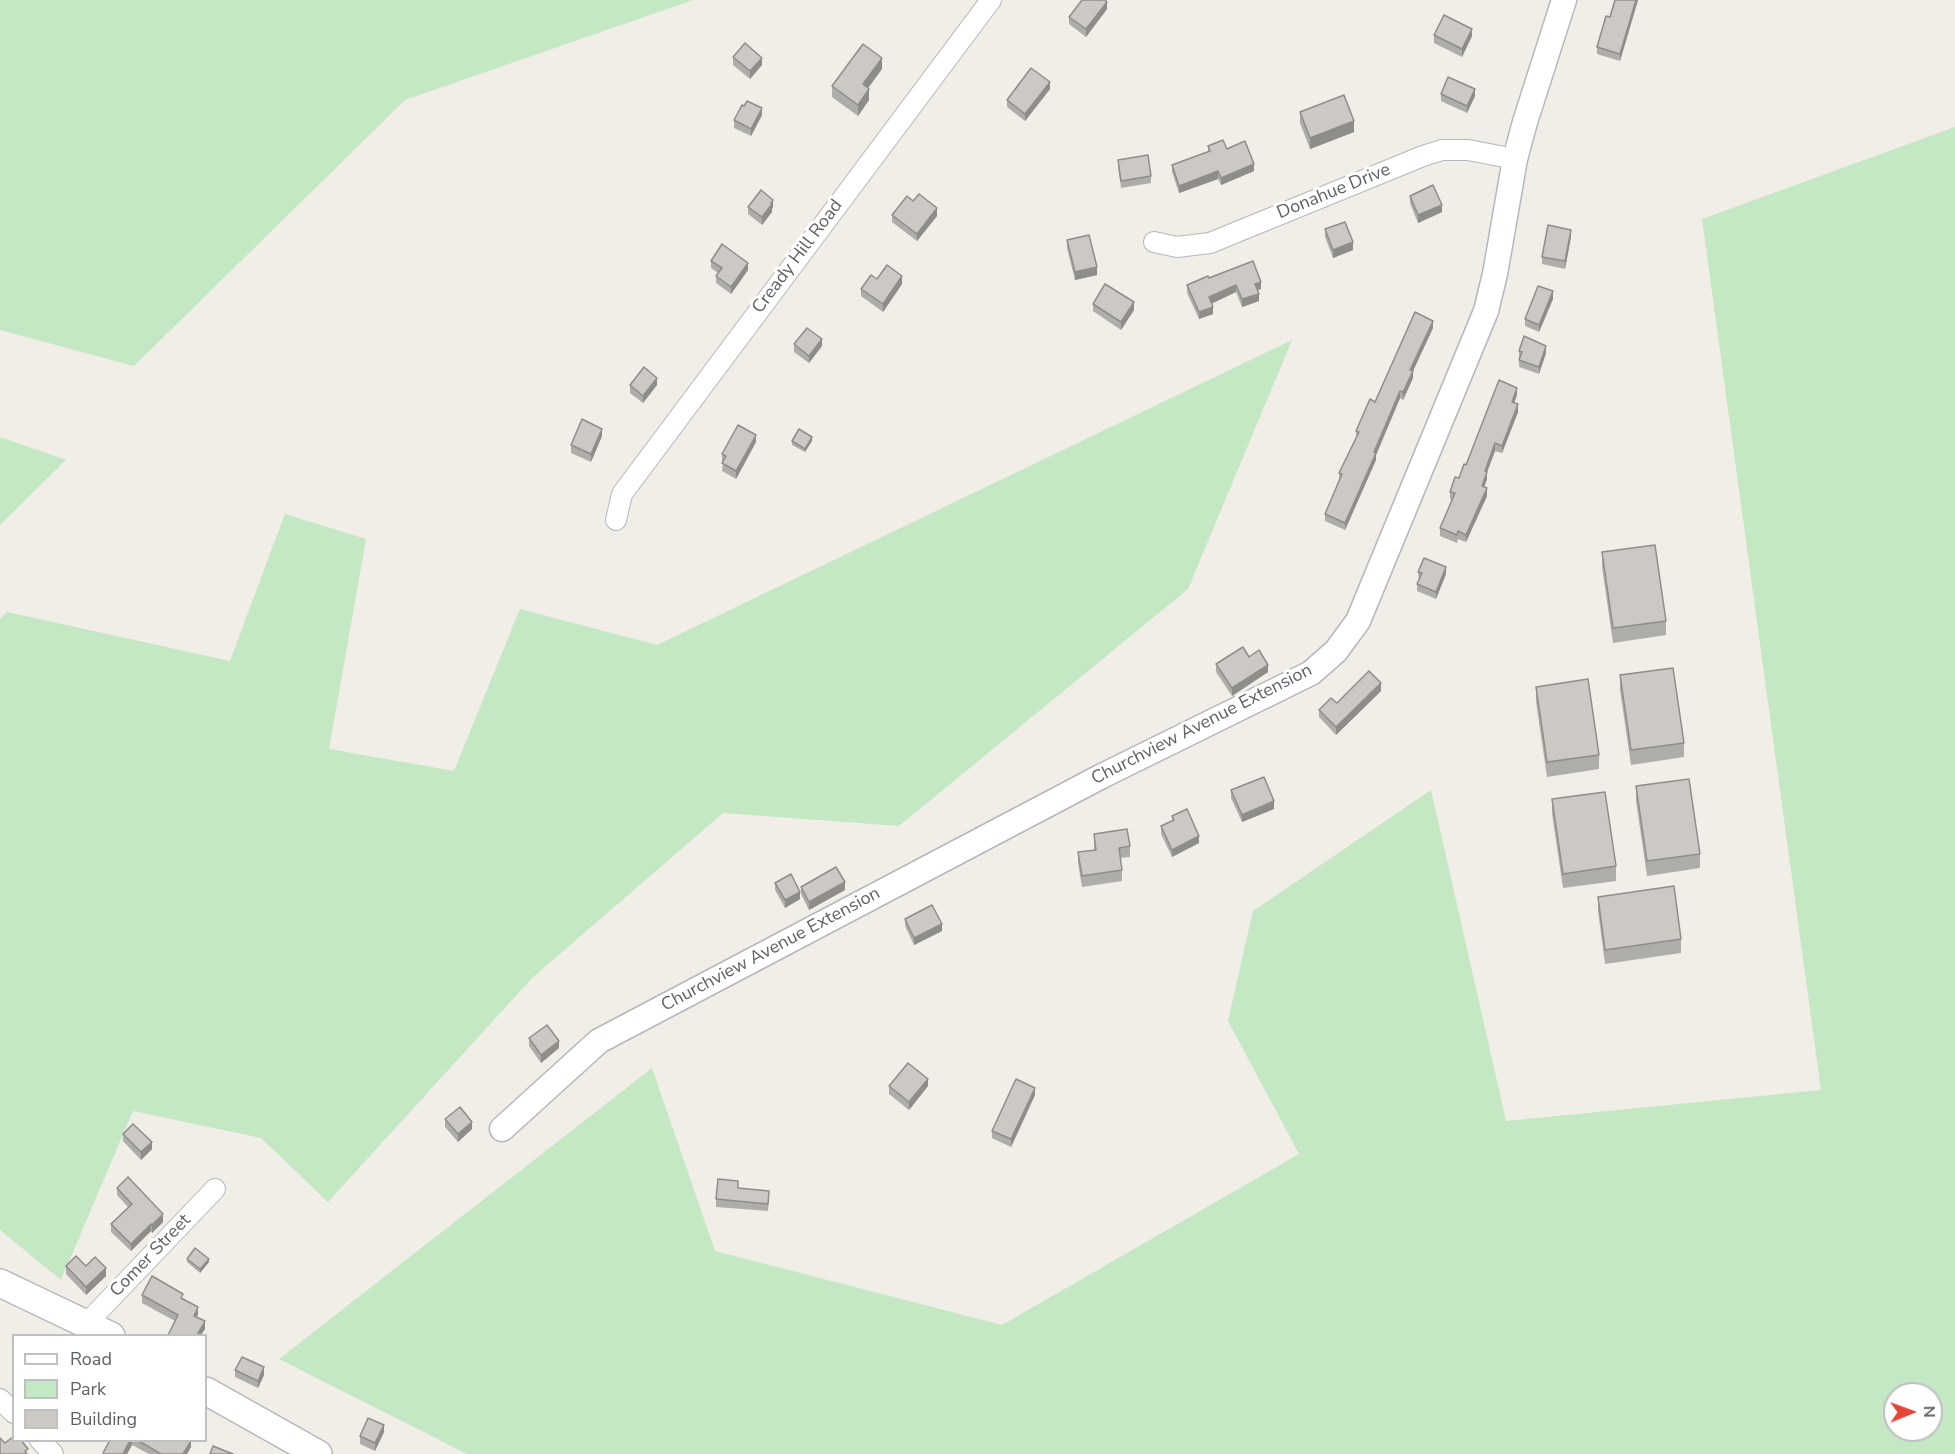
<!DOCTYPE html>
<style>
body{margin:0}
#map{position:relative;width:1955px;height:1454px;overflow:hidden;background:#f0eee7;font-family:"Nunito Sans",sans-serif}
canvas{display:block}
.legend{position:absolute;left:12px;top:1334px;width:195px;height:108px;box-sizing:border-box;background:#fff;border:2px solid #bfc0c2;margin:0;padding:8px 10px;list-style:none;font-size:18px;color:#5e6266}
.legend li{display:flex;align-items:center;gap:12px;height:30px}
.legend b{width:30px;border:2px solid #bfc0c2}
.north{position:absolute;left:1883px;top:1382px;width:60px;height:60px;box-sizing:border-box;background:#fff;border:2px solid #bfc0c2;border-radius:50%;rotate:89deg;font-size:16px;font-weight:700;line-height:24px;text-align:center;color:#5e6266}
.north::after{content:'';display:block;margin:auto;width:21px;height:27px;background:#e64536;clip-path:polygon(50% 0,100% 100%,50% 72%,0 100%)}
</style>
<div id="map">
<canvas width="1955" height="1454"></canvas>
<ul class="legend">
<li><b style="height:8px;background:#fff"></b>Road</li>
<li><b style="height:16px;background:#c4e7c4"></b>Park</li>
<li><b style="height:16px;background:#ccc9c4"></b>Building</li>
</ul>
<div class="north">N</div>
</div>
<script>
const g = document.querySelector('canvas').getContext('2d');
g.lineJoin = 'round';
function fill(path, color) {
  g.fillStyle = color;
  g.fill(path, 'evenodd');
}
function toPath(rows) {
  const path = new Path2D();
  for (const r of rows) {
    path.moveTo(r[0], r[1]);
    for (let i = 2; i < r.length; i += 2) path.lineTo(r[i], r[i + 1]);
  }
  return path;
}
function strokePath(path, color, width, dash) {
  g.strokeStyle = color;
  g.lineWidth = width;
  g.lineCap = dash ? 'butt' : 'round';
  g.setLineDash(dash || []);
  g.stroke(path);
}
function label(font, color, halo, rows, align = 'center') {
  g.font = font + ' "Nunito Sans",sans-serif';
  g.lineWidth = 6;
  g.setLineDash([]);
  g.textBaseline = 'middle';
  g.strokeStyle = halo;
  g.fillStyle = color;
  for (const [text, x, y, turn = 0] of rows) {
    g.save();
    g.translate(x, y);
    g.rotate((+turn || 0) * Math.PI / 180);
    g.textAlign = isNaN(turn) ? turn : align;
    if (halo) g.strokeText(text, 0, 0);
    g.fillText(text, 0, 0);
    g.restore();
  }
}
const green = toPath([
 [0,0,693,0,405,100,134,366,0,330],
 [1955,127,1955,1454,467,1454,279,1359,652,1068,715,1251,1002,1325,1299,1154,1228,1021,1253,911,1431,790,1506,1121,1821,1090,1702,219],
 [1895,1394,1931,1394,1931,1430,1895,1430],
 [1292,340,1188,589,899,826,723,813,532,978,328,1202,261,1138,133,1111,61,1280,0,1230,0,619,7,612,230,661,285,514,366,539,329,749,454,771,520,609,657,645],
 [0,437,66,460,0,525]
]);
const minor = toPath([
 [1154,242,1177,247,1210,243,1423,156,1442,150,1468,150,1515,159],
 [616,520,622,494,991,0],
 [87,1323,215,1189],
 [0,1399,14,1413],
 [40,1440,53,1454]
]);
const tertiary = toPath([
 [502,1129,599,1041,1102,776,1311,673,1336,651,1358,621,1486,311,1495,274,1515,159,1525,122,1564,0]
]);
const secondary = toPath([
 [0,1283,111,1336],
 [206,1391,318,1454]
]);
const wall = toPath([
 [1638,0,1620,61,1597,54,1597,47,1610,17],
 [1107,9,1086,37,1069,24,1069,17],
 [1434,35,1472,36,1462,57,1434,43],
 [733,57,762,65,750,79,733,65],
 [882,69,868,88,869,100,858,116,832,97,832,86],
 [1050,89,1025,121,1007,107,1007,100],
 [1441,94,1475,96,1467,113,1441,101],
 [1300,112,1354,132,1310,149,1300,123],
 [762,115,751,136,734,128,734,120],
 [1208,146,1227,149,1254,171,1221,185,1218,179,1179,193,1172,172,1172,165,1208,152],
 [1118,160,1151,176,1151,183,1121,188,1118,167],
 [1410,196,1442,212,1418,223,1410,203],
 [913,201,937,216,917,241,892,222,892,215],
 [748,207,773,207,772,209,772,212,762,225,748,214],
 [1325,229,1353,250,1333,258,1325,237],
 [1571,237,1565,269,1542,264,1542,257],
 [1067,240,1097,275,1075,280,1067,248],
 [711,261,748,270,731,294,716,283,716,276,718,273,711,268],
 [1209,278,1261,289,1257,290,1259,301,1242,307,1236,292,1212,303,1213,314,1199,319,1187,293,1187,285],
 [877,279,902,284,883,312,861,296,861,289],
 [1553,299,1539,332,1525,326,1525,319],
 [1093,304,1134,310,1121,330,1093,311],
 [1433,328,1413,371,1413,378,1403,400,1400,398,1376,455,1376,460,1345,530,1325,521,1325,514,1339,480,1339,473,1356,437,1356,431,1375,402],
 [794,344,822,346,809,363,794,352],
 [1519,351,1546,353,1539,374,1519,367],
 [630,385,657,385,643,403,630,393],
 [1517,395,1514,403,1518,412,1502,453,1495,451,1487,472,1487,479,1484,487,1487,496,1466,542,1458,539,1457,543,1440,536,1440,528,1452,500,1450,499,1450,492,1459,478,1466,465],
 [602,436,591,462,571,453,571,445],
 [792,441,812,441,805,452,792,445],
 [756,442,736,479,722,471,723,462,722,461,722,454],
 [1602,552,1666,621,1666,635,1613,643,1602,567],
 [1418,572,1446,574,1436,599,1417,591,1417,584,1419,580],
 [1249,657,1268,672,1232,696,1216,672,1216,664],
 [1620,675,1684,743,1684,757,1631,765,1620,690],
 [1536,687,1599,755,1599,769,1547,777,1536,702],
 [1381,691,1336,735,1319,717,1319,710,1337,703],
 [1636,786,1700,854,1700,868,1647,876,1636,801],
 [1231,790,1274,809,1242,822,1231,798],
 [1552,799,1616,866,1616,881,1563,888,1552,814],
 [1172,816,1199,843,1172,857,1161,834,1161,826,1172,821],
 [1094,834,1130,846,1130,857,1120,858,1122,870,1122,881,1082,887,1078,863,1078,852,1094,850],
 [775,883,800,899,785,908,775,890],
 [801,887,845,890,809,910,801,894],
 [1598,897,1681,939,1681,953,1605,964,1598,911],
 [905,919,942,931,914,945,905,926],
 [529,1038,559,1048,541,1063,529,1046],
 [889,1086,928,1086,909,1110,889,1094],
 [1035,1095,1011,1147,992,1138,992,1131],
 [445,1119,472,1129,458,1142,445,1127],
 [123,1134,152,1149,141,1160,123,1141],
 [117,1188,163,1222,152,1233,151,1231,131,1251,111,1232,111,1224,128,1207,117,1195],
 [769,1198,768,1211,716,1207,716,1199],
 [187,1259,209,1262,200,1273,187,1262],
 [66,1266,86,1266,106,1276,86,1295,66,1274],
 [142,1295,183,1299,198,1314,197,1317,205,1329,175,1321,142,1303],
 [235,1370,264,1375,258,1388,235,1377],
 [384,1432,375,1451,360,1444,360,1436],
 [110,1440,191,1441,191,1447,187,1454,149,1454,132,1445,127,1454,103,1454]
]);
const shadedWall = toPath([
 [1636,0,1638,0,1620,61,1620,54],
 [1107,2,1107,9,1086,37,1086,29],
 [1472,29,1472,36,1462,57,1462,49],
 [762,58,762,65,750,79,750,71],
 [882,58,882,69,863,95,863,84],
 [1050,82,1050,89,1025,121,1025,114],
 [869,89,869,100,858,116,858,105],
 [1475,89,1475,96,1467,113,1467,106],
 [762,108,762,115,751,136,751,129],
 [1354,121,1354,132,1310,149,1310,138],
 [1254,164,1254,171,1221,185,1221,178],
 [1218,171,1218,179,1179,193,1179,186],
 [773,200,773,207,772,209,772,212,762,225,762,217],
 [1442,205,1442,212,1418,223,1418,215],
 [937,208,937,216,917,241,917,234],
 [1571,230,1571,237,1565,269,1565,261],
 [1353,242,1353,250,1333,258,1333,250],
 [748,263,748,270,731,294,731,287],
 [1097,267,1097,275,1075,280,1075,272],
 [902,276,902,284,883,312,883,304],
 [1261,282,1261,289,1255,291,1255,284],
 [1236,285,1236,292,1209,305,1209,297],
 [1553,291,1553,299,1539,332,1539,325],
 [1259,294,1259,301,1242,307,1242,299],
 [1134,302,1134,310,1121,330,1121,322],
 [1213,307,1213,314,1199,319,1199,312],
 [1433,321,1433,328,1413,371,1413,378,1403,400,1403,392,1410,370],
 [822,339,822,346,809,363,809,356],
 [1546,346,1546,353,1539,374,1539,367],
 [657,378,657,385,643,403,643,396],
 [1517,388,1517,395,1512,409,1512,402],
 [1400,391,1400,398,1376,455,1376,460,1345,530,1345,523],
 [1518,404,1518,412,1502,453,1502,446],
 [602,429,602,436,591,462,591,454],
 [756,435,756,442,736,479,736,471],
 [812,437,812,441,805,452,805,449],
 [1495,443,1495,451,1487,472,1487,479,1482,494,1482,486,1485,471],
 [1487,488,1487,496,1466,542,1466,535],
 [1446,567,1446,574,1436,599,1436,592],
 [1268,665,1268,672,1232,696,1232,688],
 [1381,683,1381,691,1336,735,1336,727],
 [1274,801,1274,809,1242,822,1242,815],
 [1199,836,1199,843,1172,857,1172,850],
 [845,882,845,890,809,910,809,902],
 [800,892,800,899,785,908,785,900],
 [942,924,942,931,914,945,914,938],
 [559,1041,559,1048,541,1063,541,1055],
 [928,1079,928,1086,909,1110,909,1102],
 [1035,1088,1035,1095,1011,1147,1011,1139],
 [472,1122,472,1129,458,1142,458,1134],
 [152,1142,152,1149,141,1160,141,1152],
 [163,1214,163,1222,152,1233,152,1225],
 [151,1224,151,1231,131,1251,131,1244],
 [209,1259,209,1262,200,1273,200,1269],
 [106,1268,106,1276,86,1295,86,1287],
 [198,1307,198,1314,194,1323,194,1316],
 [205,1321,205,1329,201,1335,197,1335],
 [264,1367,264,1375,258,1388,258,1381],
 [384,1425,384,1432,375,1451,375,1443],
 [130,1440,132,1440,132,1445,127,1454,123,1454],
 [191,1441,191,1447,187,1454,183,1454]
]);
const building = toPath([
 [1082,0,1105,0,1107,2,1086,29,1069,17,1082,0],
 [1615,0,1636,0,1620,54,1597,47,1606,16,1610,17,1615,0],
 [1444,15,1472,29,1462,49,1434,35,1444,15],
 [745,43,762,58,750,71,733,57,745,43],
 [863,44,882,58,863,84,869,89,858,105,832,86,863,44],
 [1031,68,1050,82,1025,114,1007,100,1031,68],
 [1448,77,1475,89,1467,106,1441,94,1448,77],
 [1344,95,1354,121,1310,138,1300,112,1344,95],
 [747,101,762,108,751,129,734,120,742,105,744,106,747,101],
 [1223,140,1227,149,1245,141,1254,164,1221,178,1218,171,1179,186,1172,165,1210,151,1208,146,1223,140],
 [1148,155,1151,176,1121,181,1118,160,1148,155],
 [1433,185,1442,205,1418,215,1410,196,1433,185],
 [761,190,773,200,771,203,772,204,762,217,748,207,761,190],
 [919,194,937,208,917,234,892,215,907,196,913,201,919,194],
 [1345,222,1353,242,1333,250,1325,229,1345,222],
 [1548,225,1571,230,1565,261,1542,257,1548,225],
 [1089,235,1097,267,1075,272,1067,240,1089,235],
 [722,244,748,263,731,287,716,276,722,268,711,261,722,244],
 [1253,261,1261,282,1255,284,1259,294,1242,299,1236,285,1209,297,1213,307,1199,312,1187,285,1208,276,1209,278,1253,261],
 [887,265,902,276,883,304,861,289,871,275,877,279,887,265],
 [1105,284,1134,302,1121,322,1093,304,1105,284],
 [1538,286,1553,291,1539,325,1525,319,1538,286],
 [1415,312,1433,321,1410,370,1413,371,1403,392,1400,391,1374,452,1376,453,1345,523,1325,514,1342,474,1339,473,1359,432,1356,431,1370,399,1375,402,1415,312],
 [807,328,822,339,809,356,794,344,807,328],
 [1524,336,1546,346,1539,367,1519,360,1522,352,1519,351,1524,336],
 [644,367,657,378,643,396,630,385,644,367],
 [1499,380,1517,388,1512,402,1518,404,1502,446,1495,443,1485,471,1487,472,1482,486,1487,488,1466,535,1458,531,1457,535,1440,528,1455,493,1450,492,1455,477,1459,478,1464,464,1466,465,1499,380],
 [582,419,602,429,591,454,571,445,582,419],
 [738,425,756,435,736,471,722,463,726,456,722,454,738,425],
 [799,429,812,437,805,449,792,441,799,429],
 [1655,545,1666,621,1613,628,1602,552,1655,545],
 [1424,558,1446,567,1436,592,1417,584,1422,573,1418,572,1424,558],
 [1243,647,1249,657,1259,650,1268,665,1232,688,1216,664,1243,647],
 [1673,668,1684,743,1631,750,1620,675,1673,668],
 [1369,671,1381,683,1336,727,1319,710,1331,698,1337,703,1369,671],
 [1588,679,1599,755,1547,762,1536,687,1588,679],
 [1264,777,1274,801,1242,815,1231,790,1264,777],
 [1689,779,1700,854,1647,861,1636,786,1689,779],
 [1605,792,1616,866,1563,874,1552,799,1605,792],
 [1187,809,1199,836,1172,850,1161,826,1174,820,1172,816,1187,809],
 [1127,829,1130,846,1119,848,1122,870,1082,876,1078,852,1096,850,1094,834,1127,829],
 [836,867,845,882,809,902,801,887,836,867],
 [791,874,800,892,785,900,775,883,791,874],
 [1674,886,1681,939,1605,950,1598,897,1674,886],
 [932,905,942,924,914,938,905,919,932,905],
 [547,1025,559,1041,541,1055,529,1038,547,1025],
 [908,1063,928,1079,909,1102,889,1086,908,1063],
 [1016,1079,1035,1088,1011,1139,992,1131,1016,1079],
 [460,1107,472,1122,458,1134,445,1119,460,1107],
 [133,1124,152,1142,141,1152,123,1134,133,1124],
 [128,1177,163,1214,152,1225,151,1224,131,1244,111,1224,132,1204,117,1188,128,1177],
 [718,1179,738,1181,738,1188,769,1191,768,1204,716,1199,718,1179],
 [195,1248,209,1259,200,1269,187,1259,195,1248],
 [76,1256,86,1266,95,1257,106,1268,86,1287,66,1266,76,1256],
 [152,1276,183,1294,181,1298,198,1307,194,1316,205,1321,197,1335,168,1335,178,1315,142,1295,152,1276],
 [242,1357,264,1367,258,1381,235,1370,242,1357],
 [368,1418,384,1425,375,1443,360,1436,368,1418],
 [14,1436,14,1440,21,1440,28,1449,25,1451,27,1454,0,1454,0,1438,5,1443,14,1436],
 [110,1440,130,1440,123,1454,105,1454,103,1453,110,1440],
 [137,1440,191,1440,191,1441,183,1454,161,1454,137,1440],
 [213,1446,233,1454,210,1454,213,1446]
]);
const streetNames = [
 ["Donahue Drive",1334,192,-22],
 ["Cready Hill Road",798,257,-53],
 ["Churchview Avenue Extension",1202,725,-27],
 ["Churchview Avenue Extension",771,950,-28],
 ["Comer Street",151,1256,-46]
];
fill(green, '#c4e7c4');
strokePath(minor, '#b4b7bb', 22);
strokePath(tertiary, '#b4b7bb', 27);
strokePath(secondary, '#b5b9bd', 30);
strokePath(minor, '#fff', 20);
strokePath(tertiary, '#fff', 24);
strokePath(secondary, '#fff', 27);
fill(wall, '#afada9');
fill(shadedWall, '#8f8d89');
fill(building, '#ccc9c4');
strokePath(building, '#8f8d89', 1.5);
label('18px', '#5e6266', '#fff', streetNames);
</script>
